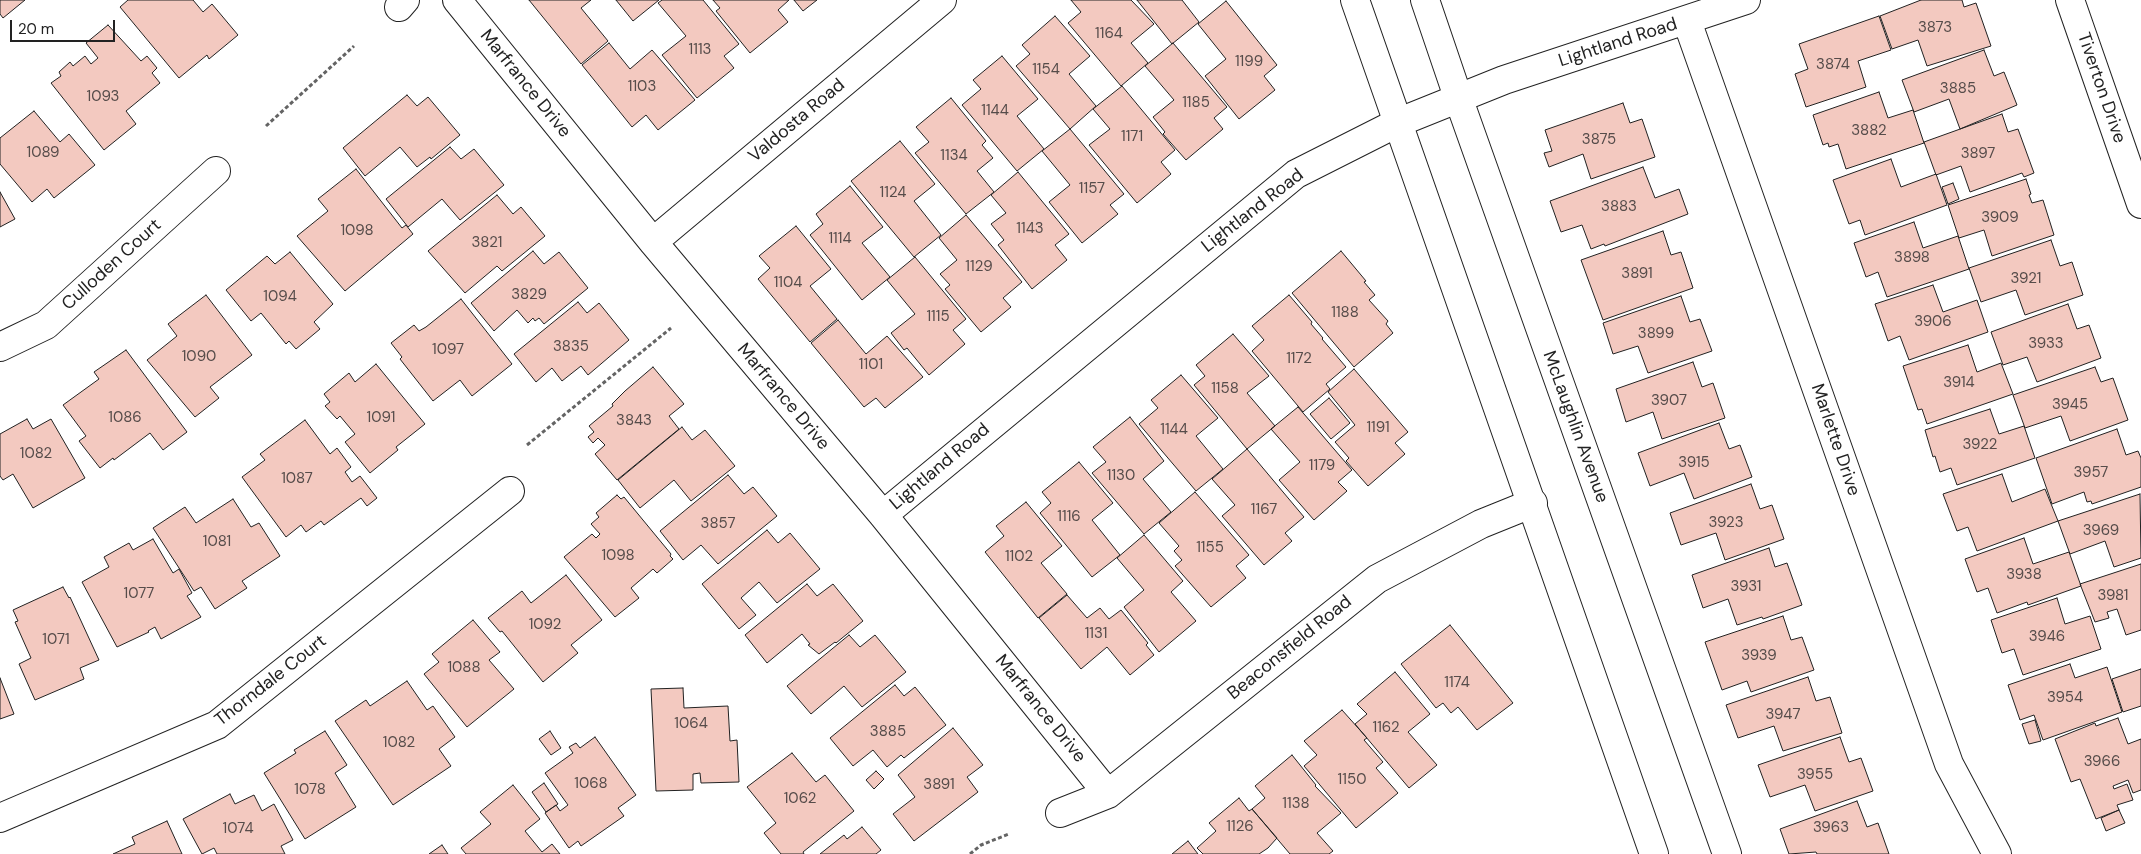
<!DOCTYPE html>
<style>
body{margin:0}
#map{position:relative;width:2141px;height:854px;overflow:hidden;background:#fff;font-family:"DM Sans",sans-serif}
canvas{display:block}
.scale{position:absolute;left:10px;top:20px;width:105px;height:22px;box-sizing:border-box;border:2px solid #222;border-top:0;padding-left:6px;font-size:15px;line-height:18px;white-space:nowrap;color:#222;-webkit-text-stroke:4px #fff;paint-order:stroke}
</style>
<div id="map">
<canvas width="2141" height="854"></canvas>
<div class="scale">20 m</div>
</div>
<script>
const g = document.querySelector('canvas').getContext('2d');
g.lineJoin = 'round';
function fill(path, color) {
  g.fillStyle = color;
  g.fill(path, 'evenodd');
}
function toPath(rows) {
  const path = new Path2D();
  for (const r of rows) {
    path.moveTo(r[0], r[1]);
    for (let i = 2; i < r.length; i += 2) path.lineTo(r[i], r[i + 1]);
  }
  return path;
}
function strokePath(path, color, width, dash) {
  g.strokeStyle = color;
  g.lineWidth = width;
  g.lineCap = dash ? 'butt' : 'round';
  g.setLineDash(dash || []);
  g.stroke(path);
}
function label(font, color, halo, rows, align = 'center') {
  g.font = font + ' "DM Sans",sans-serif';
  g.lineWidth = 4;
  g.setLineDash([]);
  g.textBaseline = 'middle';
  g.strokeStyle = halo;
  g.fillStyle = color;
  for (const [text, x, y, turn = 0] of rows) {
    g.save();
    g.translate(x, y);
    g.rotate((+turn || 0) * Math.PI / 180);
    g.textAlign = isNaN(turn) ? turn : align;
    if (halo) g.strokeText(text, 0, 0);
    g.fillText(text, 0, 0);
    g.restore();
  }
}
const building = toPath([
 [0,0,25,0,3,18,0,14,0,0],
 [128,0,193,0,203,12,212,4,238,35,209,59,207,55,179,78,120,7,128,0],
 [529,0,591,0,581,8,608,41,581,64,529,0],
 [616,0,659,0,633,21,616,0],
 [662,0,703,0,739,44,724,56,734,68,697,98,662,55,686,36,658,3,662,0],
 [713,0,789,0,778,10,788,22,750,53,716,11,720,8,713,0],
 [794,0,817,0,803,11,794,0],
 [1071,0,1131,0,1154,24,1131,43,1148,63,1121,86,1068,23,1081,12,1071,0],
 [1137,0,1182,0,1199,22,1172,44,1137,0],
 [1921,0,1962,0,1964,7,1976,3,1991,46,1927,66,1918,40,1892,49,1880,16,1921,0],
 [1226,1,1277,65,1264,76,1275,90,1239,119,1205,76,1226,59,1198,24,1226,1],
 [1055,16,1090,56,1069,74,1096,106,1070,129,1016,66,1030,54,1022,45,1055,16],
 [1879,16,1891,50,1858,61,1866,87,1806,107,1795,74,1808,69,1799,44,1879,16],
 [108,25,141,61,147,56,157,68,152,73,160,83,126,111,136,124,104,150,51,83,61,76,59,72,70,62,73,66,85,56,91,64,98,58,86,43,108,25],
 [609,43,630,69,652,50,695,100,658,130,646,115,632,127,582,65,609,43],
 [1173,43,1227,107,1214,118,1223,129,1186,160,1163,134,1165,132,1153,117,1174,100,1145,66,1173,43],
 [1984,50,1994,76,2004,72,2017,105,1960,129,1949,99,1914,112,1902,80,1984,50],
 [1002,56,1038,99,1017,116,1044,149,1017,171,962,105,981,89,973,80,1002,56],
 [1122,86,1175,150,1161,162,1171,174,1137,203,1089,145,1110,129,1093,109,1122,86],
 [1879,92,1888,118,1913,110,1924,143,1846,169,1838,144,1829,147,1828,143,1823,145,1813,115,1879,92],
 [407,95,417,106,428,97,460,135,431,159,430,157,417,167,400,147,365,176,343,148,407,95],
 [951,98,986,141,982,145,993,158,977,171,994,192,966,214,915,153,929,142,916,127,951,98],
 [1623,103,1630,123,1642,119,1655,157,1591,179,1583,154,1549,167,1544,153,1552,151,1545,130,1623,103],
 [34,111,60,142,69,134,95,165,54,198,47,189,32,202,0,164,0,138,34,111],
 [2002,114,2008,132,2018,129,2034,173,2024,177,2022,173,1970,192,1961,166,1936,175,1924,142,2002,114],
 [1070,129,1124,194,1110,205,1118,214,1082,243,1049,202,1070,185,1042,151,1070,129],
 [900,141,935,184,914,201,941,235,914,257,851,181,900,141],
 [450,147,461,159,474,149,504,185,460,220,442,199,408,227,386,199,450,147],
 [1891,159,1901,187,1936,174,1947,205,1865,235,1860,220,1849,224,1833,180,1891,159],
 [1643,167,1655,198,1679,189,1688,214,1605,246,1604,244,1591,249,1582,225,1561,232,1550,201,1643,167],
 [356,169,402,228,406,225,413,234,345,291,297,236,328,211,318,199,356,169],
 [1018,172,1069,234,1055,245,1067,260,1032,289,998,245,1004,240,991,224,1006,213,991,195,1018,172],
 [2026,179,2031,194,2029,195,2032,203,2043,200,2054,235,1992,256,1984,230,1959,238,1948,205,2026,179],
 [1953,183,1959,199,1948,204,1942,187,1953,183],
 [850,186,883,227,862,243,890,277,862,300,810,235,823,224,816,214,850,186],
 [0,192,15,219,0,227,0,192],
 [497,195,513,214,521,207,545,236,502,271,497,266,465,293,428,251,497,195],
 [966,215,1022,282,1003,298,1011,307,981,332,945,289,950,285,940,274,957,260,939,238,966,215],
 [1914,222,1923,248,1958,236,1969,269,1887,297,1878,272,1866,277,1854,243,1914,222],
 [796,226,831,269,810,286,837,319,810,342,758,279,770,268,759,256,796,226],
 [1663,231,1671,255,1681,252,1693,288,1603,320,1581,260,1663,231],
 [2051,240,2060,266,2072,262,2083,295,2025,315,2016,290,1981,302,1969,268,2051,240],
 [533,251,544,264,559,252,588,288,544,324,539,318,535,321,533,318,528,323,517,310,494,331,471,303,533,251],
 [1341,251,1366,281,1364,282,1375,295,1369,300,1388,321,1386,324,1393,333,1354,367,1292,293,1341,251],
 [290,252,333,304,314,322,320,329,296,349,289,341,286,344,261,313,251,321,226,290,267,256,275,264,290,252],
 [915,257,966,319,953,330,965,344,929,375,907,348,904,350,891,333,915,314,887,280,915,257],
 [1933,285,1943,312,1977,300,1988,332,1909,360,1900,336,1888,341,1875,304,1933,285],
 [206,295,252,355,210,387,219,398,195,417,147,360,177,336,168,324,206,295],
 [1289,295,1312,322,1311,324,1323,338,1322,339,1346,367,1326,384,1330,389,1303,412,1252,351,1264,340,1252,326,1289,295],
 [1681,296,1690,322,1700,319,1712,351,1648,373,1638,346,1613,354,1603,323,1681,296],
 [461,299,512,364,472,396,460,380,433,401,400,359,402,357,391,343,414,325,419,331,426,327,461,299],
 [578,302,587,313,599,303,629,340,588,375,581,366,562,381,552,368,536,382,514,354,578,302],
 [2068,304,2077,329,2089,325,2101,358,2037,382,2027,357,2003,365,1991,332,2068,304],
 [838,320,866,354,887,336,923,377,885,408,876,398,864,407,811,343,838,320],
 [1233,334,1269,376,1247,393,1275,426,1247,449,1194,385,1205,376,1196,365,1233,334],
 [1968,345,1977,372,2001,363,2013,394,1927,424,1922,409,1918,410,1903,366,1968,345],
 [126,350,187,432,163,450,150,433,114,460,113,458,100,468,79,441,86,436,63,405,99,379,94,372,126,350],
 [1693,362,1702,387,1713,383,1725,418,1662,439,1653,412,1626,422,1616,389,1693,362],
 [376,364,425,424,396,447,398,450,370,473,345,442,355,434,340,416,337,419,325,406,330,402,324,394,349,373,355,382,376,364],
 [653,367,684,404,669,416,679,429,617,480,595,454,605,445,598,438,593,443,588,437,594,432,589,426,613,406,612,404,625,391,653,367],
 [2095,367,2101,382,2113,378,2128,420,2070,441,2061,416,2025,428,2013,395,2095,367],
 [1354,369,1408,432,1395,443,1405,454,1368,486,1346,461,1349,458,1335,442,1355,425,1328,392,1354,369],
 [1181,375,1218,418,1196,436,1223,469,1196,491,1139,424,1158,408,1151,400,1181,375],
 [1329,398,1350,423,1331,439,1310,414,1329,398],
 [1298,407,1352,470,1338,482,1347,491,1314,520,1279,480,1300,462,1271,429,1298,407],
 [1990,409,1999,434,2024,426,2035,458,1957,485,1951,468,1940,472,1935,456,1933,457,1925,430,1990,409],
 [1130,417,1164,461,1143,479,1171,512,1144,534,1092,473,1106,462,1093,447,1130,417],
 [27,419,33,429,51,419,85,478,33,508,13,474,3,480,0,476,0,434,27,419],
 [305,420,330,454,337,448,351,467,345,472,352,482,360,476,377,498,367,506,361,498,324,525,321,521,306,532,301,525,286,537,242,477,265,460,260,454,305,420],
 [1719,423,1729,449,1740,445,1752,477,1694,499,1684,473,1650,486,1638,453,1719,423],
 [682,427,692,440,705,430,735,466,691,501,674,480,640,508,618,480,682,427],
 [2117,429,2126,455,2138,451,2141,458,2141,487,2092,504,2091,501,2087,502,2084,492,2052,504,2036,458,2117,429],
 [1247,449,1304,517,1285,533,1292,541,1264,565,1222,516,1235,505,1212,479,1247,449],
 [1079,462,1113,503,1092,520,1120,555,1092,577,1040,513,1051,503,1042,492,1079,462],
 [2002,474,2012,502,2045,489,2058,521,1977,551,1968,527,1957,531,1943,494,2002,474],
 [728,475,744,494,753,487,777,516,718,564,701,545,683,560,660,531,728,475],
 [1751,484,1760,509,1772,505,1784,539,1725,560,1716,533,1681,545,1670,513,1751,484],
 [1195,492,1249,555,1236,566,1246,578,1211,607,1175,566,1182,560,1174,551,1179,546,1159,523,1195,492],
 [2140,494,2141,558,2114,567,2105,541,2070,554,2058,521,2140,494],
 [617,495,621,499,624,497,671,554,670,556,673,559,657,573,653,569,631,588,639,598,615,617,564,557,592,534,596,538,600,534,591,524,599,517,596,513,617,495],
 [233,499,251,527,259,523,280,556,242,581,247,588,215,609,201,587,194,591,153,528,185,507,196,523,233,499],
 [1026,502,1062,546,1041,563,1067,594,1038,618,985,552,1004,536,996,526,1026,502],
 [767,530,778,543,790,533,820,569,777,603,759,582,741,598,756,615,739,629,702,584,767,530],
 [1144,535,1183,581,1171,592,1196,621,1159,652,1124,607,1144,590,1117,558,1144,535],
 [2024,538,2033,564,2069,552,2081,586,2028,605,2027,602,1997,613,1988,588,1977,592,1965,559,2024,538],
 [153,539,173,573,179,569,192,593,187,596,201,617,161,639,155,627,148,631,149,632,117,647,82,582,109,567,104,557,129,543,133,550,153,539],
 [1769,548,1775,567,1787,563,1802,605,1763,619,1762,617,1737,625,1728,599,1703,608,1692,575,1769,548],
 [2141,564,2141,630,2126,635,2117,609,2107,612,2109,618,2095,622,2080,584,2141,564],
 [566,575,602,620,571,645,578,653,543,682,502,631,500,632,488,618,522,591,531,603,566,575],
 [807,584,817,596,833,584,863,621,836,643,835,642,819,654,808,645,810,644,802,634,767,663,745,635,807,584],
 [63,587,69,598,70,597,99,660,80,668,84,679,35,700,19,664,31,658,15,622,18,621,13,610,63,587],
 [1067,595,1087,618,1100,608,1109,619,1121,610,1148,643,1146,645,1154,655,1130,675,1107,647,1081,669,1039,618,1067,595],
 [2057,598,2065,624,2090,616,2101,649,2023,675,2014,649,2002,653,1991,620,2057,598],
 [1783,616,1791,640,1802,637,1814,670,1751,692,1747,681,1722,690,1705,642,1783,616],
 [473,620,500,652,489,660,514,689,467,727,424,674,439,662,432,654,473,620],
 [1450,625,1513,703,1477,730,1458,707,1451,713,1443,703,1436,708,1401,664,1450,625],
 [849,635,860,647,875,635,906,672,862,707,844,686,811,714,787,686,849,635],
 [2070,664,2075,678,2107,667,2122,712,2043,740,2034,715,2020,720,2008,685,2070,664],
 [2141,669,2141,706,2123,712,2112,679,2141,669],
 [1395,672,1430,714,1408,732,1437,765,1409,788,1355,724,1367,714,1357,704,1395,672],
 [1808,677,1816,701,1830,697,1842,733,1783,751,1774,726,1738,738,1726,705,1808,677],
 [0,678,14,714,0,719,0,678],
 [407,681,427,710,433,706,455,737,439,749,451,766,393,805,335,721,366,700,370,706,407,681],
 [895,685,904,696,915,687,946,725,904,758,901,755,887,767,873,750,853,766,830,738,895,685],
 [683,688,684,708,728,706,730,741,737,740,739,782,701,783,700,773,693,774,693,790,656,791,651,689,683,688],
 [1342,710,1367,738,1364,740,1383,762,1376,768,1398,793,1356,828,1304,766,1317,755,1304,741,1342,710],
 [2118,718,2128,744,2141,739,2141,790,2133,793,2128,780,2113,786,2114,789,2127,784,2133,800,2117,805,2119,810,2096,819,2080,779,2071,782,2055,739,2095,723,2096,726,2118,718],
 [2035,720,2041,741,2029,744,2022,724,2035,720],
 [953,728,983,765,967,777,978,792,914,841,893,814,915,797,898,775,953,728],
 [325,731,347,765,335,773,356,807,305,839,264,773,296,753,294,750,325,731],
 [550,731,561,748,551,755,539,739,550,731],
 [595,737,636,795,618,808,624,816,581,846,578,841,569,848,545,813,556,805,560,811,568,805,545,773,573,753,569,747,576,743,580,748,595,737],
 [1840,737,1849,762,1861,758,1873,791,1815,811,1805,785,1770,797,1758,765,1840,737],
 [792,753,816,782,825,775,854,811,803,852,804,854,781,854,764,833,776,823,747,787,792,753],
 [1292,755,1316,785,1315,786,1341,813,1317,833,1333,851,1329,854,1290,854,1252,809,1265,798,1255,786,1292,755],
 [876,771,884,779,874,789,866,780,876,771],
 [544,783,558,804,546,812,532,792,544,783],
 [513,785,540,819,525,831,542,852,552,844,560,854,466,854,461,848,491,824,480,812,513,785],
 [230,794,235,804,254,795,262,811,274,804,293,840,281,846,285,854,217,854,214,848,202,854,183,819,230,794],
 [1239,798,1249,811,1252,809,1277,838,1268,848,1259,854,1203,854,1197,848,1216,831,1209,823,1239,798],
 [1857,801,1867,827,1878,823,1889,854,1817,854,1816,852,1789,854,1780,829,1857,801],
 [2119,810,2125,823,2106,831,2101,818,2119,810],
 [167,821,182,854,113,854,135,844,132,837,167,821],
 [862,827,881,850,876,854,820,854,844,835,847,839,862,827],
 [1188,841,1198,854,1172,854,1188,841],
 [442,845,448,854,429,854,442,845]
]);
const path = toPath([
 [266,126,354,46],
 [527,445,671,328],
 [970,854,981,845,1009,834]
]);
const minor = toPath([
 [457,0,653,242,883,515,1108,794],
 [2070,0,2141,204],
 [399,7,405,0],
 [1687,21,1949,764,1997,854],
 [653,242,942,0],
 [0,347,46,325,216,171],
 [883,515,1296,174,1397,123,1504,80,1746,0],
 [1060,813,1108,794,1377,579,1481,524,1533,503],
 [0,818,217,725,510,491]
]);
const major = toPath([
 [1355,0,1654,854],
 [1425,0,1459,100,1727,854]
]);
const numberNames = [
 ["3873",1935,28],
 ["1164",1109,34],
 ["1113",700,50],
 ["1199",1249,62],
 ["3874",1833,65],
 ["1154",1046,70],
 ["1103",642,87],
 ["3885",1958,89],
 ["1093",103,97],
 ["1185",1196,103],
 ["1144",995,111],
 ["3882",1869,131],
 ["1171",1132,137],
 ["3875",1599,140],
 ["1089",43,153],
 ["3897",1978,154],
 ["1134",954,156],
 ["1157",1092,189],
 ["1124",893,193],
 ["3883",1619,207],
 ["3909",2000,218],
 ["1143",1030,229],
 ["1098",357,231],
 ["1114",840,239],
 ["3821",487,243],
 ["3898",1912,258],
 ["1129",979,267],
 ["3891",1637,274],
 ["3921",2026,279],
 ["1104",788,283],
 ["3829",529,295],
 ["1094",280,297],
 ["1188",1345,313],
 ["1115",938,317],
 ["3906",1933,322],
 ["3899",1656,334],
 ["3933",2046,344],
 ["3835",571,347],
 ["1097",448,350],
 ["1090",199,357],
 ["1172",1299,359],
 ["1101",871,365],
 ["3914",1959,383],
 ["1158",1225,389],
 ["3907",1669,401],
 ["3945",2070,405],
 ["1086",125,418],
 ["1091",381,418],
 ["3843",634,421],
 ["1191",1378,428],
 ["1144",1174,430],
 ["3922",1980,445],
 ["1082",36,454],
 ["3915",1694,463],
 ["1179",1322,466],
 ["3957",2091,473],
 ["1130",1121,476],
 ["1087",297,479],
 ["1167",1264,510],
 ["1116",1069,517],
 ["3923",1726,523],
 ["3857",718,524],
 ["3969",2101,531],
 ["1081",217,542],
 ["1155",1210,548],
 ["1098",618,556],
 ["1102",1019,557],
 ["3938",2024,575],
 ["3931",1746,587],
 ["1077",139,594],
 ["3981",2113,596],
 ["1092",545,625],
 ["1131",1096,634],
 ["3946",2047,637],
 ["1071",56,640],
 ["3939",1759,656],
 ["1088",464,668],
 ["1174",1457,683],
 ["3954",2065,698],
 ["3947",1783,715],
 ["1064",691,724],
 ["1162",1386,728],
 ["3885",888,732],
 ["1082",399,743],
 ["3966",2102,762],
 ["3955",1815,775],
 ["1150",1352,780],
 ["1068",591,784],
 ["3891",939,785],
 ["1078",310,790],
 ["1062",800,799],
 ["1138",1296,804],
 ["1126",1240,827],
 ["3963",1831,828],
 ["1074",238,829]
];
const streetNames = [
 ["Lightland Road",1618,43,-18],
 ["Marfrance Drive",525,84,51],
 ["Tiverton Drive",2101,88,71],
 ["Valdosta Road",797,121,-40],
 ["Lightland Road",1253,211,-38],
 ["Culloden Court",112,265,-42],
 ["Marfrance Drive",783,397,50],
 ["McLaughlin Avenue",1575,427,70],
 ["Marlette Drive",1835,440,71],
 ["Lightland Road",940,467,-40],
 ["Beaconsfield Road",1290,648,-39],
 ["Thorndale Court",271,681,-38],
 ["Marfrance Drive",1040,709,51]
];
fill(building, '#f3c9c0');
strokePath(building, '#222', 1);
strokePath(minor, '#222', 30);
strokePath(major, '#222', 30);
strokePath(path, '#646464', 3, [4, 2.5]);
strokePath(minor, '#fff', 28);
strokePath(major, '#fff', 28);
label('15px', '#564c4a', null, numberNames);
label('18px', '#222', '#fff', streetNames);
</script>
